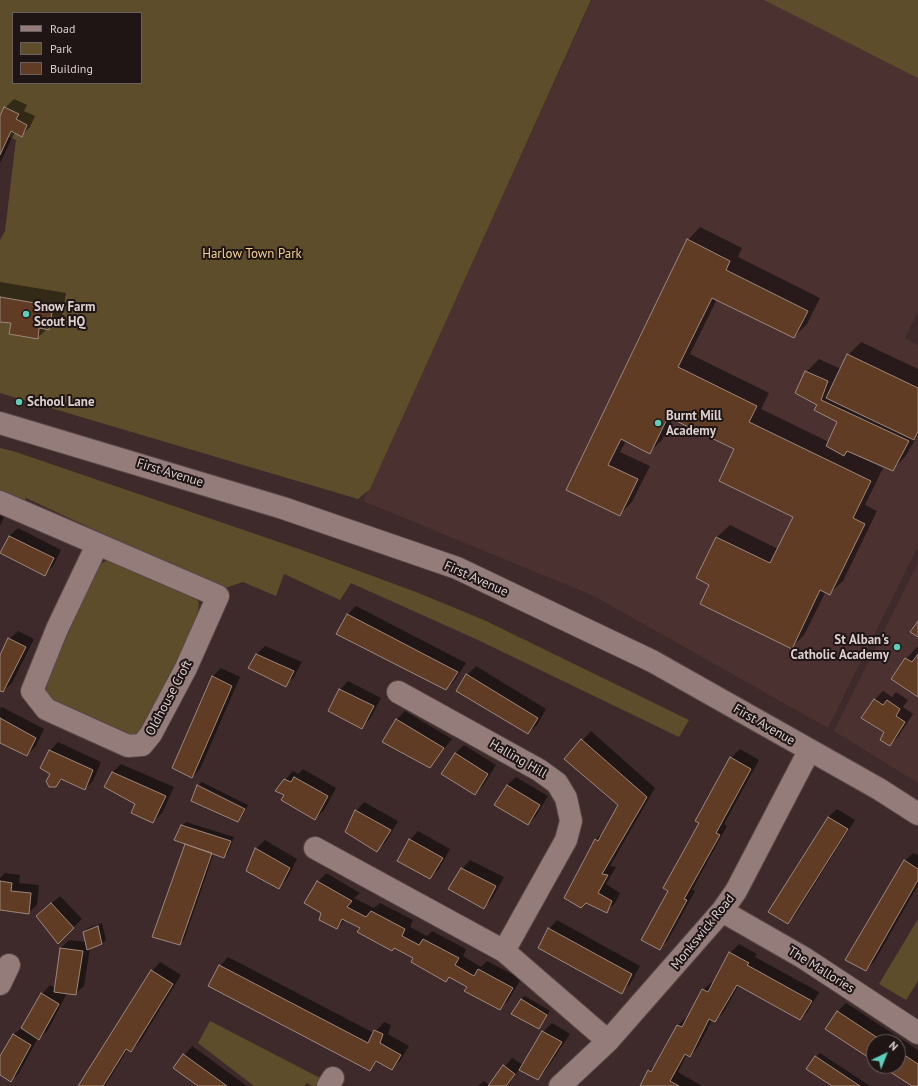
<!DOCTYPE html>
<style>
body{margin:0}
#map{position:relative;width:918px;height:1086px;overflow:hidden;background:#3e2a2a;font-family:"PT Sans",sans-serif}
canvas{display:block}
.legend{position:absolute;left:12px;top:12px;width:130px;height:72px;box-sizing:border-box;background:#1f1515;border:1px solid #6b5f5f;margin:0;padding:5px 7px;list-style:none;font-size:12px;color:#dccfce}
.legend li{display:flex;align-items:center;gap:8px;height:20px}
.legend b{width:20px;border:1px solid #6b5f5f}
.north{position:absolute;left:866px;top:1034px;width:40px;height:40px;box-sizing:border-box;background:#1f1515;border:1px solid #6b5f5f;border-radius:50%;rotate:43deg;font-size:11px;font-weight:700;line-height:16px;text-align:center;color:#dccfce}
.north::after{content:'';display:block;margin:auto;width:14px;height:18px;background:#5dceb9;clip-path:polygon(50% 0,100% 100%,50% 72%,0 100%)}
</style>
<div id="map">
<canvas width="918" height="1086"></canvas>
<ul class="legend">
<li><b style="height:5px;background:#947c7b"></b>Road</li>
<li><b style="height:11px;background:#5e4d2a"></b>Park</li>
<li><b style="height:11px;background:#603c25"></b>Building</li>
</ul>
<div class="north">N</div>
</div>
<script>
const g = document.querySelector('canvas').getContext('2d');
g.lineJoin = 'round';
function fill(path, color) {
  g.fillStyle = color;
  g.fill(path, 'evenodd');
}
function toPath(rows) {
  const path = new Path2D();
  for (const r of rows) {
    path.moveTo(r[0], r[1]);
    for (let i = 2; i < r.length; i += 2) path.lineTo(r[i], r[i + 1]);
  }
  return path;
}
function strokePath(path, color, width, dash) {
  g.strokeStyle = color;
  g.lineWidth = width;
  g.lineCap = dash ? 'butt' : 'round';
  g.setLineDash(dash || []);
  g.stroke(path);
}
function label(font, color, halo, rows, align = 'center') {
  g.font = font + ' "PT Sans",sans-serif';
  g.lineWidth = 4;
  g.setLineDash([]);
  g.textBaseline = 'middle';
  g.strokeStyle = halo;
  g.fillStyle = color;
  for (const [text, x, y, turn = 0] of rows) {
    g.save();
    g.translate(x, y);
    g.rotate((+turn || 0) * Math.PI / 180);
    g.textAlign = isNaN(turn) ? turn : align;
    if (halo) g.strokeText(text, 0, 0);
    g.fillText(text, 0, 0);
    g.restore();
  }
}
const built = toPath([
 [592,0,918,0,918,311,905,338,918,345,918,546,828,728,594,596,363,501],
 [918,563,918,783,834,731]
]);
const green = toPath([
 [0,0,591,0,370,489,358,499,0,393,0,240,5,231,16,140,0,133],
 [13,13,141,13,141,83,13,83],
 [764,0,918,0,918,78],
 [0,448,13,451,302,550,416,592,484,620,689,720,679,737,478,640,351,583,340,600,284,574,276,596,243,582,222,589,26,498,21,504,0,495],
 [116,555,188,588,199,603,197,619,151,721,137,736,121,739,46,697,44,679,97,566],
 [918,919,918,981,906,1000,879,984],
 [210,1021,326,1081,324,1086,312,1086,307,1083,304,1086,254,1086,198,1043]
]);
const shadow = toPath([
 [14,99,27,105,24,111,35,116,30,127,22,135,15,132,0,163,0,118,5,108],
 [700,227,742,248,738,257,820,298,807,324,794,337,717,299,690,354,769,393,761,409,829,442,838,422,818,404,806,372,819,359,841,369,848,355,861,342,918,369,918,435,905,457,892,470,859,455,858,456,883,468,865,505,877,511,843,581,830,593,826,591,804,635,791,648,711,584,697,578,717,537,730,525,778,549,794,517,735,449,673,418,662,440,650,452,626,441,620,452,650,466,632,502,619,515,567,489,688,240],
 [0,282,66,293,62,316,37,338,12,323,0,321],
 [0,515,4,517,0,526],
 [18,528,61,550,53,566,45,574,9,536],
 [356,606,466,663,454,681,446,689,347,615],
 [18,631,34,639,12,683,3,691,0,689,0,657,9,639],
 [265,646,302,662,294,677,286,685,256,655],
 [918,646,918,696,906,659],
 [476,666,546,709,537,725,528,733,467,675],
 [221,668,240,677,200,769,192,777,212,677],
 [348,681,381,698,370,719,362,727,340,690],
 [883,691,892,697,896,692,908,700,903,707,913,714,898,737,890,745,874,700],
 [2,707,44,729,36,746,27,755,0,741,0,709],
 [405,711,452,739,430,766,396,720],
 [591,731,655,788,610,866,616,867,606,884,620,893,615,903,607,911,587,901,595,840,604,831,620,805,566,759],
 [58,742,101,762,93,781,85,789,63,779,56,786,50,751],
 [464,745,496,765,483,786,475,794,443,774,456,753],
 [740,749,759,760,724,824,727,826,692,890,695,891,668,940,659,949,700,822,731,758],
 [121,764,174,787,162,813,153,822,113,772],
 [303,769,336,788,324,810,315,819,285,794,285,780,293,771,298,774],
 [516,777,548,796,536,816,528,824,495,804,507,785],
 [202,782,248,805,242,817,238,821,198,786],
 [364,802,398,821,386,842,377,850,356,811],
 [837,809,855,820,796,914,788,923,769,911,828,817],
 [186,822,234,837,228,853,224,857,214,853,184,940,180,944,153,936,187,843,182,826],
 [418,831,450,849,439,869,430,878,410,840],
 [265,840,297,859,287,879,278,888,256,849],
 [913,853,918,855,918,885,874,962,866,970,905,861],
 [470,860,504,877,492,899,484,907,462,869],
 [5,873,20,875,19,883,39,885,37,905,28,913,0,909,0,878],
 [326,873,360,893,354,898,374,908,380,903,413,920,410,927,427,936,432,931,466,949,463,956,481,967,487,961,521,979,508,1001,499,1009,468,986,450,976,446,981,414,958,345,920,337,928,323,913,318,882],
 [60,896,82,919,58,942,46,908],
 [557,920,640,966,630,984,622,992,549,929],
 [102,923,106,940,102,944,90,948,84,986,75,994,61,992,66,995,48,1030,39,1039,38,1038,19,1073,11,1081,0,1074,0,1058,14,1034,23,1027,42,994,50,985,55,988,61,948,69,940,86,942,84,932,88,928],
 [739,944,757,954,755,957,819,992,808,1011,800,1019,739,985,723,1013,714,1021,712,1020,698,1047,690,1056,687,1054,678,1072,702,1086,641,1086,649,1071,657,1063,678,1025,687,1017,688,1018,703,990,712,982,714,983,730,953],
 [228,957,374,1033,384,1022,391,1025,388,1034,409,1046,400,1061,391,1069,378,1061,370,1069,220,966],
 [160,962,181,975,140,1042,131,1051,128,1049,105,1086,79,1086,152,971],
 [525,996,550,1011,538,1028,521,999],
 [846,1003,918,1050,918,1086,913,1086,883,1066,898,1066,898,1042,874,1042,874,1060,826,1029,838,1011],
 [552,1023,570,1034,546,1070,538,1079,519,1069,507,1086,478,1086,484,1081,489,1085,512,1058,523,1065,543,1032],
 [192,1046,247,1086,200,1086,174,1068],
 [820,1053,870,1086,834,1086,816,1057]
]);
const building = toPath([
 [4,107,19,114,16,119,27,125,22,137,11,131,0,155,0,116,4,107],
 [687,239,730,261,726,270,808,311,794,338,712,298,678,367,757,406,749,422,871,481,853,518,865,524,830,595,820,590,792,649,700,604,709,585,696,578,716,537,770,563,793,517,719,481,734,449,668,417,650,454,621,439,608,465,638,479,620,516,566,490,687,239],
 [0,297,53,306,49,330,39,328,38,339,9,334,11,323,0,322,0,297],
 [847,354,918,388,918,431,914,440,826,398,847,354],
 [805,371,828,381,821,400,909,441,893,471,847,451,844,456,826,446,837,422,814,410,817,405,795,393,805,371],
 [9,536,54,558,45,576,0,553,9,536],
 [347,614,458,672,446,690,336,634,347,614],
 [918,621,918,637,910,632,918,621],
 [8,638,26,647,3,692,0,691,0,655,8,638],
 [256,654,294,671,286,687,248,668,256,654],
 [918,654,918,697,891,679,905,658,912,662,918,654],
 [466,674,538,718,528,734,456,691,466,674],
 [212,676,232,686,192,778,172,768,212,676],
 [339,689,374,706,362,729,328,711,339,689],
 [874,699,883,705,887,700,900,709,896,716,905,722,890,746,880,740,884,732,861,718,874,699],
 [0,718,36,738,27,756,0,743,0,718],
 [396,719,444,748,430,768,382,742,396,719],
 [581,739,647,797,602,874,608,875,598,893,612,901,607,913,586,903,581,908,564,898,595,839,598,841,618,805,564,759,581,739],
 [49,750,93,770,85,790,61,779,56,787,49,787,46,781,50,774,40,768,49,750],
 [455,753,488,774,475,795,441,774,455,753],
 [730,757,751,769,716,833,720,835,684,899,687,900,660,950,641,940,668,891,663,888,699,823,695,821,730,757],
 [112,772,166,796,153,823,131,813,135,804,104,787,112,772],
 [294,777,328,796,315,820,281,800,284,795,275,791,284,779,291,782,294,777],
 [197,785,245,809,238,822,191,801,197,785],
 [507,785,540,805,528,825,494,805,507,785],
 [355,810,391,830,377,852,345,832,355,810],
 [828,817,848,829,788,924,768,912,828,817],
 [181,825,231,841,224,858,174,840,181,825],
 [409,839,443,858,430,879,397,861,409,839],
 [185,844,212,853,180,945,152,937,185,844],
 [255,848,290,868,279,889,246,871,255,848],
 [904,860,918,869,918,880,866,971,845,960,904,860],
 [461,868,496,886,484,909,448,889,461,868],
 [0,881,12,883,11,891,31,893,29,914,0,910,0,881],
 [317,881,352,901,347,907,366,917,371,911,405,929,402,936,419,945,423,939,459,958,455,965,474,976,478,969,513,988,500,1010,464,991,467,987,449,977,446,982,411,962,413,958,394,948,392,951,357,932,360,928,342,919,337,929,319,920,321,913,304,903,317,881],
 [51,903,74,928,58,944,36,916,51,903],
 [98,926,102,944,87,950,83,932,98,926],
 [548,928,632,974,622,994,538,948,548,928],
 [60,948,83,951,76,995,54,992,60,948],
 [729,952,749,963,747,965,812,1001,800,1020,737,985,715,1022,709,1019,690,1057,685,1054,670,1081,679,1086,640,1086,648,1070,651,1072,677,1025,682,1027,702,989,708,992,729,952],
 [219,965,368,1043,374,1030,383,1034,380,1043,401,1055,392,1070,376,1061,370,1071,208,986,219,965],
 [151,970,173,984,131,1052,126,1049,103,1086,78,1086,151,970],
 [41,993,59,1004,39,1040,21,1028,41,993],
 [521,999,547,1015,539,1029,511,1014,521,999],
 [837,1011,884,1042,874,1042,874,1061,825,1029,837,1011],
 [542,1031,562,1042,538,1080,519,1070,542,1031],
 [13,1034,31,1045,11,1082,0,1075,0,1056,13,1034],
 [898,1051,918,1064,918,1086,912,1086,881,1066,898,1066,898,1051],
 [183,1054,227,1086,198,1086,173,1068,183,1054],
 [815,1056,860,1086,832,1086,806,1069,815,1056],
 [503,1065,515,1074,506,1086,488,1086,503,1065]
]);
const minor = toPath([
 [0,423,283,508,457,568,652,661,879,789,918,814],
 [0,502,218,596,186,668,151,734,142,745,128,746,46,709,32,691,57,629,97,545],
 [398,692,539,770,557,783,566,798,571,821,566,840,504,951],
 [315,848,504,951,608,1041],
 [722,911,804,958,918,1033],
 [0,984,9,965],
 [328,1086,333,1078],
 [560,1086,608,1041,722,911,736,891,809,751]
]);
const markers = [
 [26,314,4,"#5dceb9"],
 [19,402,4,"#5dceb9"],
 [658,423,4,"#5dceb9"],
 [897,647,4,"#5dceb9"]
];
const parkNames = [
 ["Harlow Town Park",252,254]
];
const poiNames = [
 ["Snow Farm",34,307],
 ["Scout HQ",34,322],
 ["School Lane",27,402],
 ["Burnt Mill",666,416],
 ["Academy",666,431],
 ["St Alban's",889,640,"right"],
 ["Catholic Academy",889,655,"right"]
];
const streetNames = [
 ["First Avenue",170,473,17],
 ["First Avenue",476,579,24],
 ["Oldhouse Croft",169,698,-62],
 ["First Avenue",764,725,30],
 ["Halling Hill",518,759,30],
 ["Monkswick Road",703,932,-51],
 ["The Mallories",821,970,32]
];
fill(built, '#4c3131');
fill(green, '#5e4d2a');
fill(shadow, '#0007');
fill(building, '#603c25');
strokePath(building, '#9c887c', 1);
strokePath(minor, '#584747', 24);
strokePath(minor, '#947c7b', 22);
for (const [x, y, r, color] of markers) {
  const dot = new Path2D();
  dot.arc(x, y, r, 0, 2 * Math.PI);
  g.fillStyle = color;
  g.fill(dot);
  strokePath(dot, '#1f1515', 1.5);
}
label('13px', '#f3d18f', '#1f1515', parkNames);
label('bold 13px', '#dccfce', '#1f1515', poiNames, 'left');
label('13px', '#dccfce', '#1f1515', streetNames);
</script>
